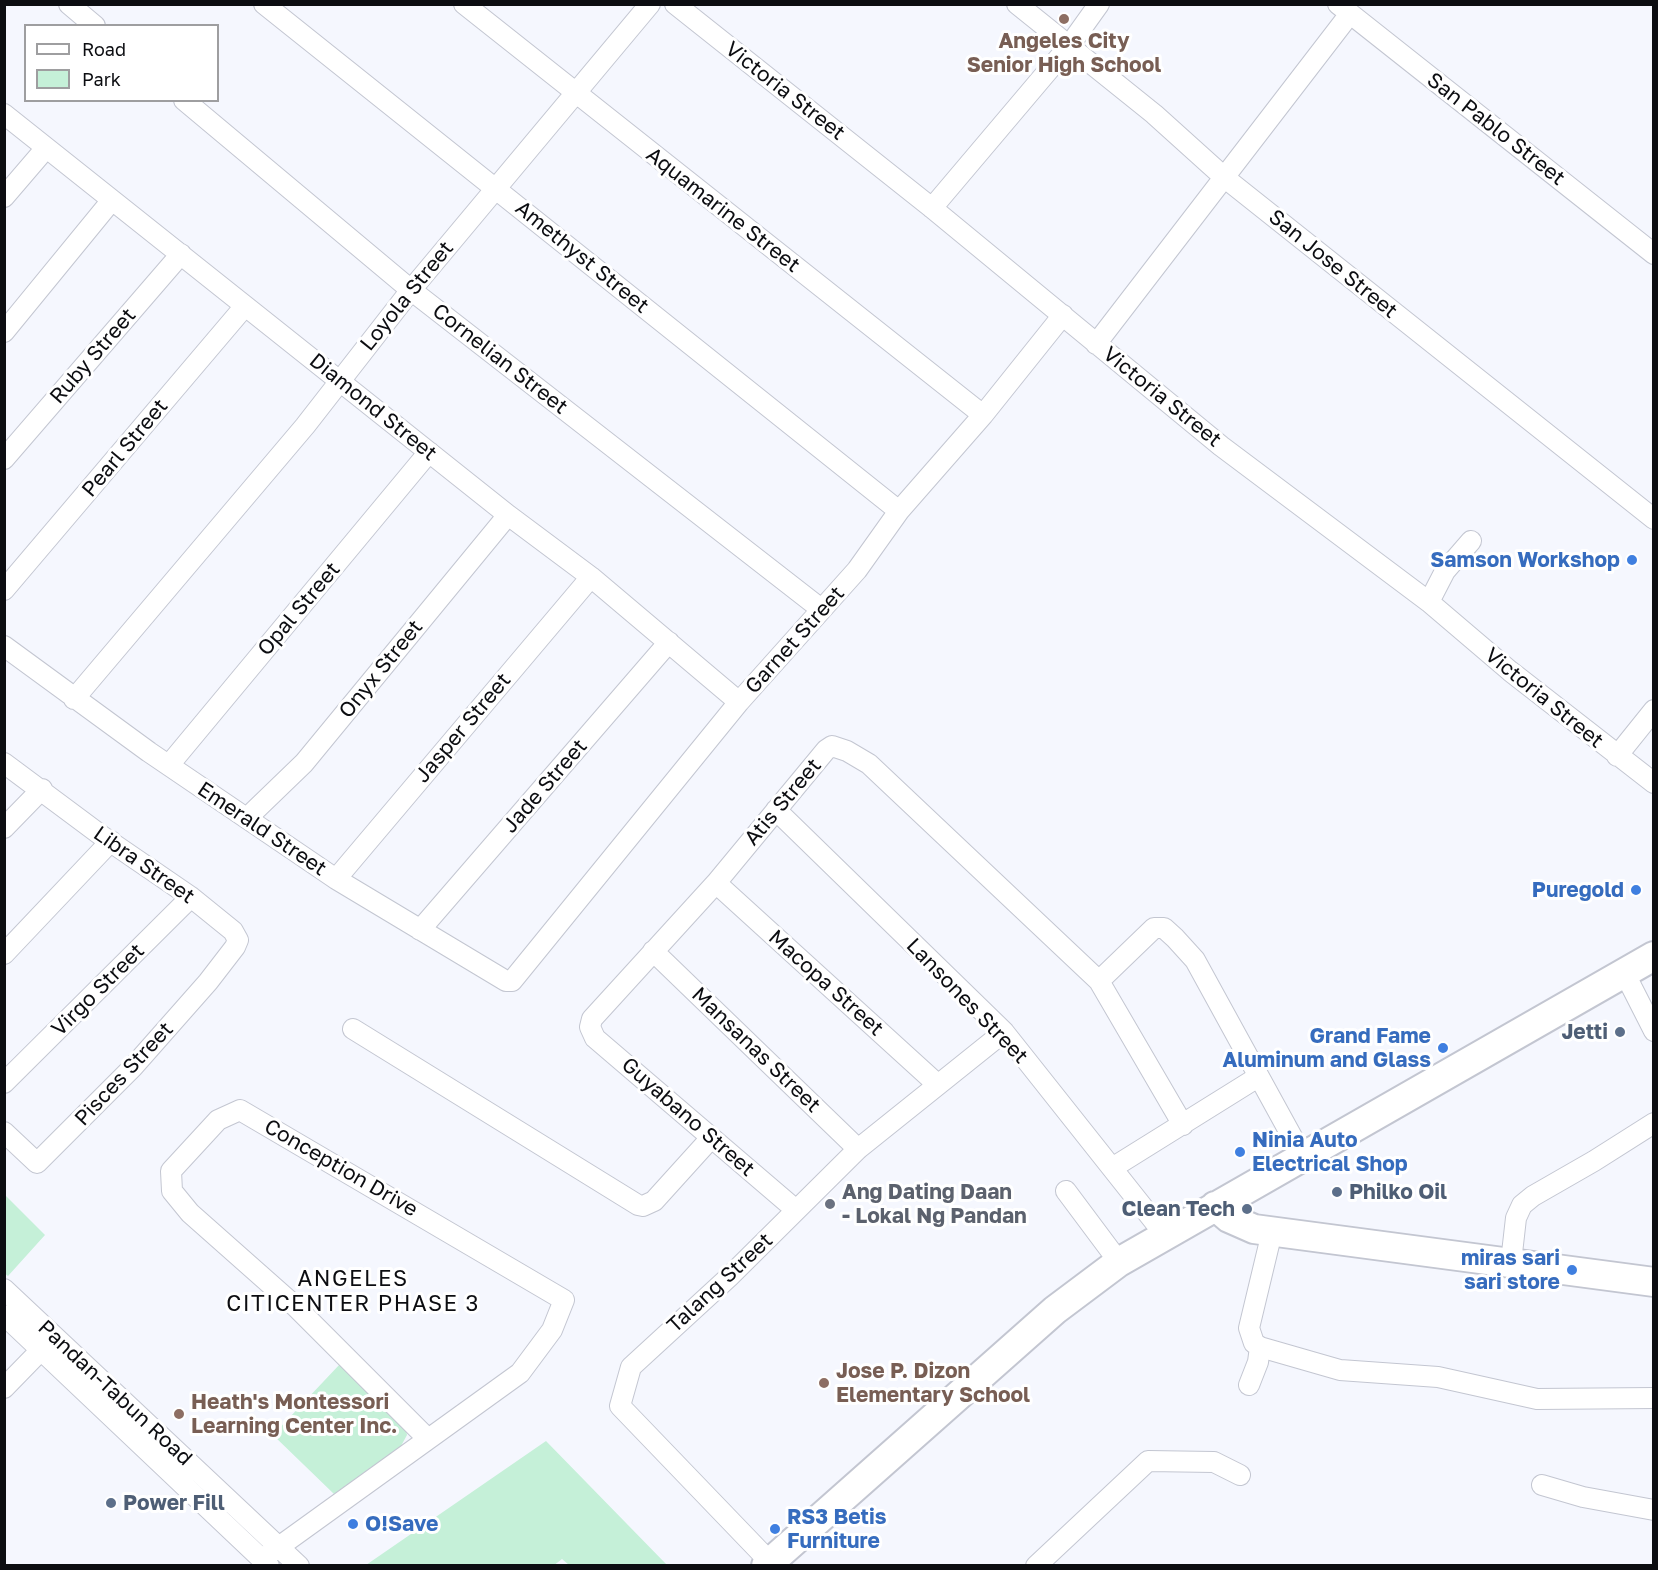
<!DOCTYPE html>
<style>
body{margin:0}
#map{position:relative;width:1658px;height:1570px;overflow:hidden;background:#f5f7fe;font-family:"Golos Text",sans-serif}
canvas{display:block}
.frame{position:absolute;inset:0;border:6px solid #0c0d11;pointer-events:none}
.legend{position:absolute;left:24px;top:24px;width:195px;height:78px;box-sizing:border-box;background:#fff;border:2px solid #9e9ea0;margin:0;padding:8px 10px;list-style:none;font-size:18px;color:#0c0d11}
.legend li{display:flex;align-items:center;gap:12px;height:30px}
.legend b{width:30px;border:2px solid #9e9ea0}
</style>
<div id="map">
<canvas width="1658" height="1570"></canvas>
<div class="frame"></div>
<ul class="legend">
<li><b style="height:8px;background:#fff"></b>Road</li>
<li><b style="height:16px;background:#c5f0d8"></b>Park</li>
</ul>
</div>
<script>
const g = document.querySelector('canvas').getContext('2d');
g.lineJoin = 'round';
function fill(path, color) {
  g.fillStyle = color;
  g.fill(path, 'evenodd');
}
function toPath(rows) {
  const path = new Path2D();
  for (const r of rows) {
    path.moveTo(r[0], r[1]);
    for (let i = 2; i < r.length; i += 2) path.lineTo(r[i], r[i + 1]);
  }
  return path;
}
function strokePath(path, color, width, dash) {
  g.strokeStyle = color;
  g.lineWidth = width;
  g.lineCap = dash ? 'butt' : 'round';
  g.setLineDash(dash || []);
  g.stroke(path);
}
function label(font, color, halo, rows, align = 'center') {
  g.font = font + ' "Golos Text",sans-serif';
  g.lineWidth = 6;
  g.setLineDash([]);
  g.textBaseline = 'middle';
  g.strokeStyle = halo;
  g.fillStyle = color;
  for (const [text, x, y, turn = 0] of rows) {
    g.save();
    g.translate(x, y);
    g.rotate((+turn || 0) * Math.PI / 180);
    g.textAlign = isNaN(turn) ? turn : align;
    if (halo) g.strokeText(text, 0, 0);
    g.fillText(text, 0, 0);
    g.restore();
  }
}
const green = toPath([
 [5,1195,45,1235,8,1276,4,1273],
 [340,1364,406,1429,407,1435,401,1446,334,1494,273,1435],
 [546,1441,667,1565,569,1565,562,1559,553,1566,366,1565]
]);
const street = toPath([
 [69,4,95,26],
 [264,4,899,511],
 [464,4,983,415],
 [675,4,932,208,1221,446,1429,602,1510,671,1654,783],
 [1017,4,1154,114,1225,178,1654,519],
 [1338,4,1654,254],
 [184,100,411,290,821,609],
 [4,114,508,515,591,577,739,702],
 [4,197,46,148],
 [932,208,1069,46,1099,4],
 [4,332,112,200],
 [1096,344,1349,15],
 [4,459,181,254],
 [4,590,245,306],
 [1429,602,1445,571,1471,541],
 [4,646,149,752,336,879,506,981,512,981,739,702,857,570,899,511,983,415,1063,315],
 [74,699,305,426,411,290,650,4],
 [1617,756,1654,710],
 [4,763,102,836,191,897,233,931,238,940,235,947,208,982,133,1067,37,1163,4,1132],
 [169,765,429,452],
 [776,810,1004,1032,1165,1235],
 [247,818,304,763,508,515],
 [4,828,42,789],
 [336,879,591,577],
 [716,883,937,1084],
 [420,930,669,642],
 [653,951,858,1149],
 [4,954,111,841],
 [1624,972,1654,1031],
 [1099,981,1154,928,1164,928,1175,938,1195,960,1302,1155],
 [353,1029,638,1205,643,1206,654,1201,711,1138],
 [4,1083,191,897],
 [1112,1168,1258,1077],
 [1066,1191,1119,1262],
 [796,1210,595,1038,590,1027,592,1019,716,883,826,750,832,746,847,751,869,764,1099,981,1183,1125],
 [1511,1262,1516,1218,1522,1205,1533,1196,1594,1161,1654,1123],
 [4,1289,299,1566],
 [4,1315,269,1566],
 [1260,1347,1254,1343,1249,1328,1272,1232],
 [1249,1385,1258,1362,1260,1347,1340,1370,1438,1377,1537,1399,1654,1398],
 [4,1388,42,1349],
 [1542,1485,1583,1497,1654,1510],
 [262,1559,520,1373,552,1330,564,1300,240,1110,218,1120,171,1171,172,1191,190,1213,295,1306,427,1438],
 [770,1562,620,1406,631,1367,729,1277,858,1149,1004,1032],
 [1036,1566,1148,1461,1214,1462,1240,1475]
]);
const secondary = toPath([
 [1215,1206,1229,1218,1254,1229,1654,1282],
 [766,1566,1055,1310,1119,1262,1654,956]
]);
const markers = [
 [1064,19,6,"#8d6e63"],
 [1632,560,6,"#3f7fe0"],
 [1636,890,6,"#3f7fe0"],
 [1620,1032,6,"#5c6f8a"],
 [1443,1048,6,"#3f7fe0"],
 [1240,1152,6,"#3f7fe0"],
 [1337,1192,6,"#5c6f8a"],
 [830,1204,6,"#6b7280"],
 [1247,1209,6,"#5c6f8a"],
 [1572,1270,6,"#3f7fe0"],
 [824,1383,6,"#8d6e63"],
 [179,1414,6,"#8d6e63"],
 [111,1503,6,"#5c6f8a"],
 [353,1524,6,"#3f7fe0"],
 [775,1529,6,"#3f7fe0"]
];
const educationNames = [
 ["Angeles City",1064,41,"center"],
 ["Senior High School",1064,65,"center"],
 ["Jose P. Dizon",836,1371],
 ["Elementary School",836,1395],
 ["Heath's Montessori",191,1402],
 ["Learning Center Inc.",191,1426]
];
const streetNames = [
 ["Victoria Street",785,91,38],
 ["San Pablo Street",1496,129,38],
 ["Aquamarine Street",723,210,38],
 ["Amethyst Street",582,257,39],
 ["San Jose Street",1333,264,39],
 ["Loyola Street",407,296,-51],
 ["Ruby Street",93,356,-49],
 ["Cornelian Street",500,359,38],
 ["Victoria Street",1162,397,39],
 ["Diamond Street",373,407,39],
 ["Pearl Street",125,448,-50],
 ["Opal Street",299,609,-50],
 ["Garnet Street",795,640,-48],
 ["Onyx Street",381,669,-51],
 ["Victoria Street",1544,698,39],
 ["Jasper Street",463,728,-50],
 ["Jade Street",545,786,-49],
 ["Atis Street",783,802,-50],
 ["Emerald Street",262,829,34],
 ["Libra Street",144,865,35],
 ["Macopa Street",826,983,42],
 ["Virgo Street",98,990,-45],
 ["Lansones Street",967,1001,46],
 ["Mansanas Street",756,1050,44],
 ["Pisces Street",124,1074,-47],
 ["Guyabano Street",688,1117,41],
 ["Conception Drive",341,1168,30],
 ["Talang Street",720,1283,-43],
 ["Pandan-Tabun Road",115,1393,43]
];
const shopNames = [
 ["Samson Workshop",1620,560],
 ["Puregold",1624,890],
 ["Grand Fame",1431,1036],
 ["Aluminum and Glass",1431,1060],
 ["Ninia Auto",1252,1140,"left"],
 ["Electrical Shop",1252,1164,"left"],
 ["miras sari",1560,1258],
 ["sari store",1560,1282],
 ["RS3 Betis",787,1517,"left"],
 ["Furniture",787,1541,"left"],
 ["O!Save",365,1524,"left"]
];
const serviceNames = [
 ["Jetti",1608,1032],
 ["Philko Oil",1349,1192,"left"],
 ["Clean Tech",1235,1209],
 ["Power Fill",123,1503,"left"]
];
const worshipNames = [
 ["Ang Dating Daan",842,1192],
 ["- Lokal Ng Pandan",842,1216]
];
const neighbourhoodNames = [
 ["ANGELES",353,1279],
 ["CITICENTER PHASE 3",353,1304]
];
fill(green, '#c5f0d8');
strokePath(street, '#c3c6d1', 22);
strokePath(secondary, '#c3c6d1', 32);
strokePath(street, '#fff', 20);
strokePath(secondary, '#fff', 28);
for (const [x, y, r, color] of markers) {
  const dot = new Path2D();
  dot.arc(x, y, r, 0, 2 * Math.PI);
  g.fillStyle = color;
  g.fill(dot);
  strokePath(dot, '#fff', 2);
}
label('bold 21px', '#785e54', '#fff', educationNames, 'left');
label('21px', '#0c0d11', '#fff', streetNames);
label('bold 21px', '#366cbe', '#fff', shopNames, 'right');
label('bold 21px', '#4e5e75', '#fff', serviceNames, 'right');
label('bold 21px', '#5b616d', '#fff', worshipNames, 'left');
g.letterSpacing = '1.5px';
label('22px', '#0c0d11', '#fff', neighbourhoodNames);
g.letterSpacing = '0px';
</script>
